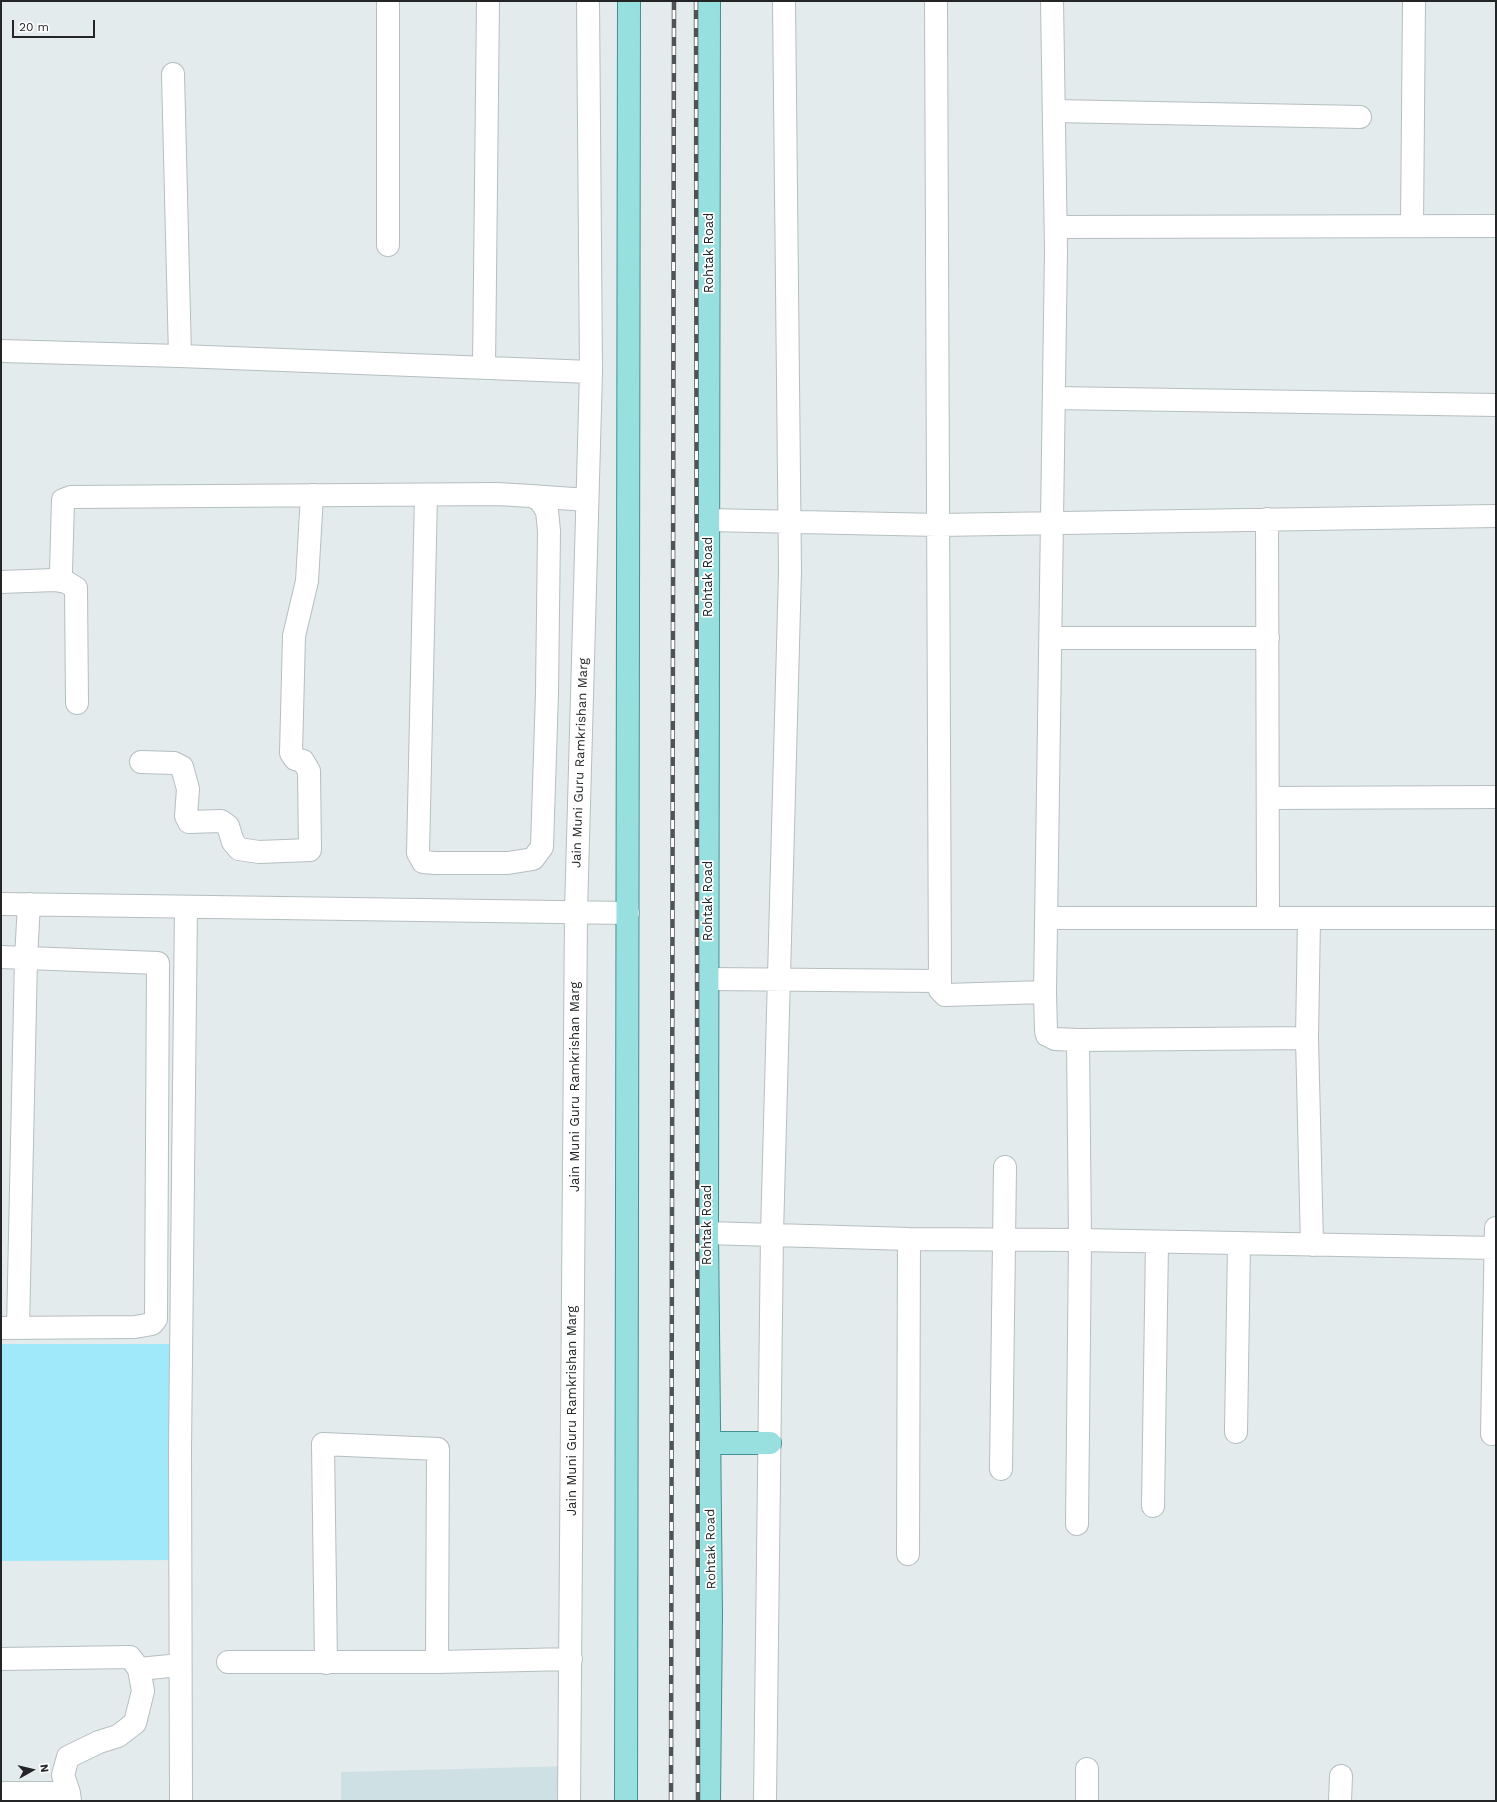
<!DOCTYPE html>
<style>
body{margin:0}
#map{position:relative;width:1497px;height:1802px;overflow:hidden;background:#e3ebed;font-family:"Work Sans",sans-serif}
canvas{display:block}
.frame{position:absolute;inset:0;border:2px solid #232526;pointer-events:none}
.north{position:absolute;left:12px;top:1750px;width:40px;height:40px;-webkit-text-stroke:3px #fff;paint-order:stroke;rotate:82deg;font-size:11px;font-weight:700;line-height:16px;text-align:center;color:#232526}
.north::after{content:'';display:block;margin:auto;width:14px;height:18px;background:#232526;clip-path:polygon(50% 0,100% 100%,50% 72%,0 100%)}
.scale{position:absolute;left:12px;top:20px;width:83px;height:18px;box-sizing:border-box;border:2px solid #232526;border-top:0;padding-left:5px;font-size:12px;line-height:14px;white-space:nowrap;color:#232526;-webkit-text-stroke:3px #fff;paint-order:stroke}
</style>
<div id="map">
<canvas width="1497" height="1802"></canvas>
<div class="frame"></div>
<div class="north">N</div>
<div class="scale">20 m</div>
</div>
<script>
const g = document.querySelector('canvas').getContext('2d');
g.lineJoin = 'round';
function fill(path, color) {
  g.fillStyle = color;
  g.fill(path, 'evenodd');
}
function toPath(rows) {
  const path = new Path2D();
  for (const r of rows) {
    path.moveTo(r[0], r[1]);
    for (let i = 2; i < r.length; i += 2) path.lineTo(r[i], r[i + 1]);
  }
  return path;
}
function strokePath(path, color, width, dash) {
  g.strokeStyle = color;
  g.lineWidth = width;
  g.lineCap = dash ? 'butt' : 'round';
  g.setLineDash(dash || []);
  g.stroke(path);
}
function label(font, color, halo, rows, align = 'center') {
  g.font = font + ' "Work Sans",sans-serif';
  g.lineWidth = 3.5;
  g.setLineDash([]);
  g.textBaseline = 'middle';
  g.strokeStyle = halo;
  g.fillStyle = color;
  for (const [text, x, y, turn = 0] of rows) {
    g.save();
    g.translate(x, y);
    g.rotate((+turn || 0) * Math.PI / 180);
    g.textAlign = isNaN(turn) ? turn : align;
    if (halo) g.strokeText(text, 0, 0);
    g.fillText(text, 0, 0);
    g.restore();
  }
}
const built = toPath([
 [570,1766,565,1801,341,1801,341,1772]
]);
const green = toPath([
 [1,1344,181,1344,179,1560,1,1561]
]);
const minor = toPath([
 [936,1,940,990,945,995,1045,992],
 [1052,1,1056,250,1045,992,1046,1031,1047,1035,1055,1039,1078,1040,1307,1038,1309,918],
 [173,74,180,356],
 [1054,111,1360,117],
 [1412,226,1414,1],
 [1056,227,1496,226],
 [388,245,388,1],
 [1,351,180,356,591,372],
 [484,368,488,1],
 [1054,398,1496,405],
 [531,496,587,500],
 [1267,519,1268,918],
 [708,520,938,525,1496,516],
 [55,580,66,582,76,588,77,703],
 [1,582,55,580,61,572,63,500,71,497,497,494,531,496,539,499,547,511,549,531,547,692,542,847,533,859,508,863,435,863,423,862,418,853,426,495],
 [1051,638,1268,638],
 [141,762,174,763,182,767,188,789,186,816,189,822,221,821,228,826,233,842,239,849,259,852,310,850,309,771,303,761,295,759,291,753,294,636,307,581,312,495],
 [1268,798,1496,797],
 [1,904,628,913],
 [1047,918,1496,918],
 [1,957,158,963,156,1319,152,1324,135,1327,1,1328],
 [708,979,939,981],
 [1307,1038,1312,1245],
 [707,1233,909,1239,1080,1240,1496,1248],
 [18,1328,26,958,29,904],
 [1236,1432,1239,1244],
 [1492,1434,1496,1228],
 [1001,1469,1005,1167],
 [1153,1506,1157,1242],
 [1077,1524,1080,1240,1078,1040],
 [908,1554,909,1239],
 [1,1659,130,1657,139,1669,143,1691,135,1723,118,1736,99,1742,68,1757,63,1775,69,1793,70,1801],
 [228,1662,437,1662,571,1659],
 [326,1663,323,1444,438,1449,437,1662],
 [139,1669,180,1665],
 [1087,1769,1087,1801],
 [1,1793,69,1793],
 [181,1801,180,1448,186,907],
 [569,1801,576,912,591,372,588,1],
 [765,1801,772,1234,790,571,784,1],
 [1340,1801,1341,1776]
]);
const major = toPath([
 [710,1443,770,1443],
 [626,1801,629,1],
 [709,1801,711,1614,707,1233,709,1]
]);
const rail = toPath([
 [696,1,698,1801],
 [671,1801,674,1]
]);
const streetNames = [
 ["Rohtak Road",709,253,-90],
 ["Rohtak Road",708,577,-90],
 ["Jain Muni Guru Ramkrishan Marg",580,763,-88],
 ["Rohtak Road",708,901,-90],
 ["Jain Muni Guru Ramkrishan Marg",575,1087,-90],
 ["Rohtak Road",707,1225,-90],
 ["Jain Muni Guru Ramkrishan Marg",572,1411,-90],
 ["Rohtak Road",711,1549,-91]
];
fill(built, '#cfe0e4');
fill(green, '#9fe9fa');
strokePath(minor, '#b6bec0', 24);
strokePath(major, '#439191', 24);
strokePath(minor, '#fff', 22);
strokePath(major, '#98e0df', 22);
strokePath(rail, '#505354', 4.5);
strokePath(rail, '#fff', 3, [9]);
label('13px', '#232526', '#fff', streetNames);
</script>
